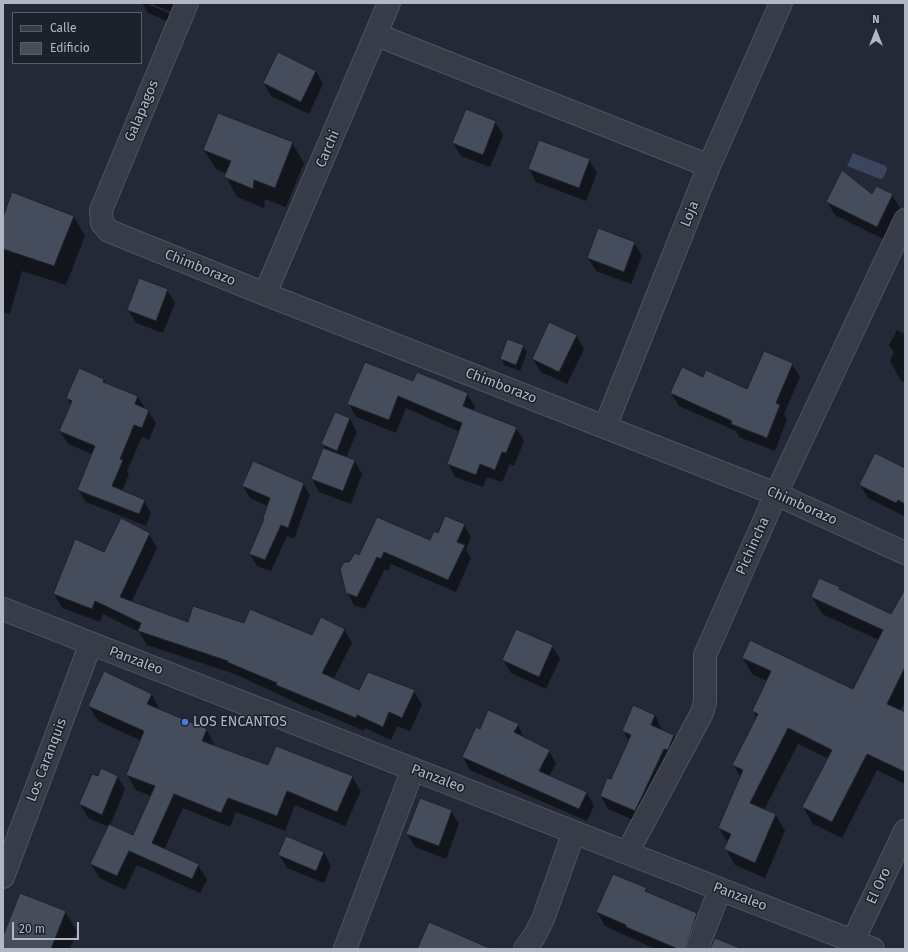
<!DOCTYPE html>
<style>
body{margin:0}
#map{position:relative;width:908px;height:952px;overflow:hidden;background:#242937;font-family:"Fira Sans",sans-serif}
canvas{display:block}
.frame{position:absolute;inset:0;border:4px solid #b2b7c4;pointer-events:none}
.legend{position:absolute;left:12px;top:12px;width:130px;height:52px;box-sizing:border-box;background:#1c212c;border:1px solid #585d69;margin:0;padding:5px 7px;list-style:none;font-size:12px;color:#b2b7c4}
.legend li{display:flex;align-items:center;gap:8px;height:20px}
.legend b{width:20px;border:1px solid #585d69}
.north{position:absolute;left:856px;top:12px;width:40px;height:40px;-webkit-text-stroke:3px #1c212c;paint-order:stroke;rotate:0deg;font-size:11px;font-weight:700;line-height:16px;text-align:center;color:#b2b7c4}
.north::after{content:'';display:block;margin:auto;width:14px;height:18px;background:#b2b7c4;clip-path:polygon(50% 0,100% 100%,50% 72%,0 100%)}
.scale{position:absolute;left:12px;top:922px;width:67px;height:18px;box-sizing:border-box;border:2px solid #b2b7c4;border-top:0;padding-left:5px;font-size:12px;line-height:14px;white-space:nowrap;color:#b2b7c4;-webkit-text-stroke:3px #1c212c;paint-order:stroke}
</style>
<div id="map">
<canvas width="908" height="952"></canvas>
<div class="frame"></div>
<ul class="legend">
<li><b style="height:5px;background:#373c48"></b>Calle</li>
<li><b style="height:11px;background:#454c5b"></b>Edificio</li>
</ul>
<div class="north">N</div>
<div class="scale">20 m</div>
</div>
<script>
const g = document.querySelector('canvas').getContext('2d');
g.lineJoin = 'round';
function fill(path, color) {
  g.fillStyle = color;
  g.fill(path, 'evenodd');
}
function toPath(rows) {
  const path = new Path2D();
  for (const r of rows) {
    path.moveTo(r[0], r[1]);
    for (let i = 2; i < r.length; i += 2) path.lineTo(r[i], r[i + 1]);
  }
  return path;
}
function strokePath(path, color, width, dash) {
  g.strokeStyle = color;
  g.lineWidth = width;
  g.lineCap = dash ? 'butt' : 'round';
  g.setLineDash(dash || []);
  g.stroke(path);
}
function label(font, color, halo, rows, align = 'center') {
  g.font = font + ' "Fira Sans",sans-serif';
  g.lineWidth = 3;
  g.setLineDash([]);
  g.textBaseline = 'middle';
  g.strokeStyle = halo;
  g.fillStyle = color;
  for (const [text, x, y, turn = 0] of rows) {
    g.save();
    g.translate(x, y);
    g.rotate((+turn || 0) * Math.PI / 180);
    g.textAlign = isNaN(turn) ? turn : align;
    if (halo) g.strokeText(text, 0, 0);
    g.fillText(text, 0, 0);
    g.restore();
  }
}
const water = toPath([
 [853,153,886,166,887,170,883,178,880,179,847,166]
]);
const shadow = toPath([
 [142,3,185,3,176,25,148,13],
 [150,3,174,13,173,15,150,5],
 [316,71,323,84,309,114,271,96,264,83],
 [495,122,503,135,490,167,461,156,453,143],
 [292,143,304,163,286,207,265,199,264,208,237,197,226,177,227,174,216,169,204,150],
 [589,160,597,173,586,201,536,182,529,169],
 [892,195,900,208,885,240,835,215,827,202],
 [74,217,85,236,66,285,22,271,10,314,3,312,3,219],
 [634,243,642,256,631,284,596,271,588,258],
 [167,290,175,303,163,333,136,323,128,310],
 [897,330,905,334,905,383,901,381,890,361,894,352,889,345],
 [576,335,584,349,567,384,541,372,533,359],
 [523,346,527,352,520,371,504,365,501,358],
 [792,364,800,377,784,414,787,419,775,451,739,437,736,431,679,406,671,393,704,378,748,390],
 [104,380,106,384,137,396,156,423,149,440,142,437,127,471,129,474,122,491,144,500,151,513,146,526,86,502,78,490,92,454,68,444,60,431,71,406,67,398],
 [413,382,467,394,475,407,473,411,516,428,524,441,514,466,510,464,502,482,487,477,483,487,455,477,448,463,460,432,406,408,396,433,356,417,349,404],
 [335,413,350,419,357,432,346,458,355,461,362,474,351,504,319,492,312,479,326,450,322,444],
 [905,469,904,516,868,498,860,485],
 [303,484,310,495,294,539,287,536,271,571,257,566,250,554,265,520,268,506,250,498,243,486],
 [464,524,471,537,466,550,471,558,456,592,391,564,388,571,385,569,365,609,354,605,347,592,349,563,359,556,430,542,439,535],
 [149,534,157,548,131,603,188,623,244,624,313,636,344,629,352,643,333,680,360,692,414,691,422,705,410,731,397,726,391,740,365,728,364,731,315,710,314,711,235,674,147,645,139,632,103,614,100,622,62,608,54,594,104,553],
 [839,587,841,591,892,616,905,591,905,702,900,711,905,714,905,784,877,770,842,838,813,824,803,807,829,759,798,744,764,810,776,815,785,831,765,878,735,865,726,849,728,844,719,828,741,778,734,765,757,718,753,711,767,681,752,674,743,658,854,690,879,640,822,614,812,597],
 [552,646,560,659,546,689,511,673,503,660],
 [152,694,159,710,206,729,214,744,213,746,268,766,352,777,361,791,345,826,295,805,285,831,236,812,230,827,183,808,164,850,198,865,207,880,200,893,137,865,125,890,100,878,91,864,109,827,88,818,80,804,99,778,117,776,125,789,110,826,133,836,151,796,136,790,127,775,142,741,98,721,89,706],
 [655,715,662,729,661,730,674,736,681,749,643,824,608,809,601,796,611,780,629,741,623,731],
 [518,725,524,738,549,751,556,763,549,777,587,793,594,806,587,821,470,770,463,757,476,728,480,730],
 [451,811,459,824,446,859,415,847,407,834],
 [324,852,331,866,324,883,287,868,279,855],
 [646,889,649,894,697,914,704,927,696,949,655,949,605,926,597,912],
 [65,912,77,931,70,949,3,949,3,939]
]);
const building = toPath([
 [278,52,316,71,301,102,263,83,278,52],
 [466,109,496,121,483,155,452,143,466,109],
 [218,113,293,142,275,188,254,180,253,189,224,177,231,161,203,150,218,113],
 [539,140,590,159,579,188,528,169,539,140],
 [842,170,872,194,876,186,893,194,877,227,826,202,842,170],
 [12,192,74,216,54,266,3,249,3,217,12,192],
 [598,228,635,242,624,272,587,258,598,228],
 [139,278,168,289,156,321,127,310,139,278],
 [549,322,577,335,559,372,532,359,549,322],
 [507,339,524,345,516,365,500,359,507,339],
 [764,351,793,363,776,403,780,405,767,438,731,424,732,421,670,393,682,367,703,377,706,370,747,389,764,351],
 [365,362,413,381,417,372,468,393,463,406,517,427,506,453,502,452,495,470,480,464,476,475,447,464,462,423,398,396,389,420,347,404,365,362],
 [79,368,104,379,103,382,138,396,135,404,149,410,142,428,134,425,120,459,123,460,112,486,145,500,139,514,77,490,95,446,59,431,72,401,66,398,79,368],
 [335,412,350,418,337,451,321,444,335,412],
 [323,448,355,460,343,491,311,479,323,448],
 [875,453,905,468,905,504,898,500,896,503,859,485,875,453],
 [253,461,304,483,288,528,281,525,265,560,249,554,264,519,263,518,270,498,242,486,253,461],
 [445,516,465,524,457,542,465,545,448,580,384,552,381,559,377,557,357,597,346,593,340,569,344,562,349,562,355,553,359,555,377,517,430,540,434,531,438,533,445,516],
 [121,518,150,533,120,597,188,622,193,606,244,623,250,609,312,635,321,617,345,629,322,673,359,690,368,672,415,690,402,718,389,712,383,727,357,715,356,718,276,685,277,683,227,662,228,661,138,631,141,623,95,601,92,609,53,594,75,539,104,552,121,518],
 [819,578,840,587,839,589,891,614,905,589,905,667,887,704,905,712,905,772,867,754,832,822,802,807,832,750,788,728,750,803,776,814,755,863,724,849,731,834,718,828,743,770,732,765,758,714,752,711,771,671,742,658,750,640,853,689,883,630,811,597,819,578],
 [516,629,553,645,539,677,502,660,516,629],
 [104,671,152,694,147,704,207,729,202,741,268,765,276,746,353,776,337,812,287,791,277,816,228,798,221,813,174,794,152,843,199,864,192,879,129,851,117,876,90,864,109,824,133,835,155,786,126,775,144,731,88,706,104,671],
 [633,705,655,715,651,725,674,735,668,750,664,749,635,811,600,796,607,778,611,779,631,735,622,731,633,705],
 [488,710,519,724,514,732,550,750,539,771,587,792,579,809,462,757,476,727,480,729,488,710],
 [101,768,118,776,102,815,79,804,92,774,98,776,101,768],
 [420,798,452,810,439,846,406,834,420,798],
 [286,836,324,852,316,871,278,855,286,836],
 [613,874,647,888,645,891,697,913,685,949,678,949,626,927,626,925,596,912,613,874],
 [20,893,66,911,51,949,3,949,3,936,20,893],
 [429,922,492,949,417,949,429,922],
 [715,938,740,948,740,949,710,949,715,938]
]);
const minor = toPath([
 [187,3,101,210,102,223,109,231,265,294,776,494,905,553],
 [377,35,709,166],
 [265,294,389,3],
 [605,427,709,166,781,3],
 [3,609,873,949],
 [627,853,702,713,705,702,705,655,776,494,905,220],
 [3,877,91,643],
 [853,941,905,831],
 [345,949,413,769],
 [525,949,535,935,543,919,574,832],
 [697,949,720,889]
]);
const markers = [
 [185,722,4,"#3f7fe0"]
];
const streetNames = [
 ["Galapagos",142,111,-67],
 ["Carchi",328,149,-67],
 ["Loja",690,214,-68],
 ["Chimborazo",200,268,22],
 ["Chimborazo",501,386,21],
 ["Chimborazo",802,506,24],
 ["Pichincha",753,546,-66],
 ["Panzaleo",136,661,21],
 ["Los Caranquis",47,760,-69],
 ["Panzaleo",438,779,21],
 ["El Oro",879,886,-65],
 ["Panzaleo",740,897,21]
];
const poiNames = [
 ["LOS ENCANTOS",193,722]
];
fill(water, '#3b455e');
fill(shadow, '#0007');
fill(building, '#454c5b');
strokePath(building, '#1e232e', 1);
strokePath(minor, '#4f545f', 24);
strokePath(minor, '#373c48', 22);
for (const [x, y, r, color] of markers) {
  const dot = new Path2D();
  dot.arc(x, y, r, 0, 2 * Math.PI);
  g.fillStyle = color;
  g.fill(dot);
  strokePath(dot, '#1c212c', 1.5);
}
label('14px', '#b2b7c4', '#1c212c', streetNames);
label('14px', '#b2b7c4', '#1c212c', poiNames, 'left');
</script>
